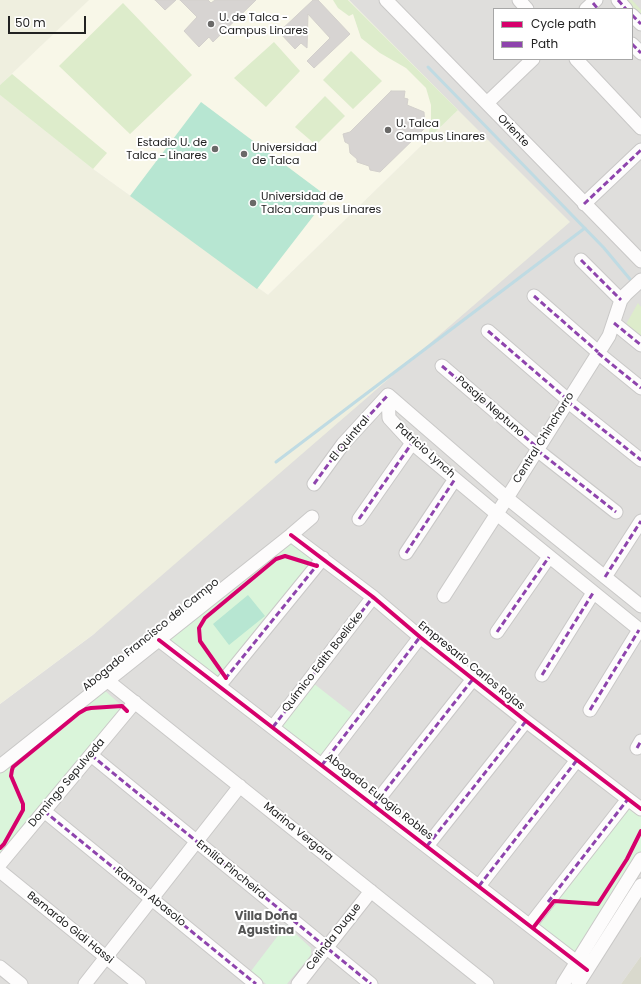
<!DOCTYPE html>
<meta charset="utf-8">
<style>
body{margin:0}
#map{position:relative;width:641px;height:984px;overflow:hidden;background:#f0eeeb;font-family:Poppins,sans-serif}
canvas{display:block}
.legend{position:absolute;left:493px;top:8px;width:140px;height:52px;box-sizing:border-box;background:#fff;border:1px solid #a7a7a7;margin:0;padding:5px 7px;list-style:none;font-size:12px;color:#222}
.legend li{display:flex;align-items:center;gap:8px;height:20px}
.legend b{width:20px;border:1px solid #a7a7a7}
.scale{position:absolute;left:8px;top:16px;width:78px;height:18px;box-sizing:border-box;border:2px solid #222;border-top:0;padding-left:5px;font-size:12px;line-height:14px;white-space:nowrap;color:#222;-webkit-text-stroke:3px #fff;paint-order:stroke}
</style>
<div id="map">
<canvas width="641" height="984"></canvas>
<ul class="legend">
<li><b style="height:5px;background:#d6006c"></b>Cycle path</li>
<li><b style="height:5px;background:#8e44ad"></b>Path</li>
</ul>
<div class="scale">50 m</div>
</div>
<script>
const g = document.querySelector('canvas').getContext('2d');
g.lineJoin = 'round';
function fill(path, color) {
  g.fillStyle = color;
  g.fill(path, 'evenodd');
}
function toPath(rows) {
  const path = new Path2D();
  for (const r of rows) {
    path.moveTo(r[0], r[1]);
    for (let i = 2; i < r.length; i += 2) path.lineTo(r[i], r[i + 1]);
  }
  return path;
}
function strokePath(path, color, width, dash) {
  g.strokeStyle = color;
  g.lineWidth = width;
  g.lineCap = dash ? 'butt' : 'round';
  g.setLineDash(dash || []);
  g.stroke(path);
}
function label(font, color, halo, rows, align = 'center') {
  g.font = font + ' Poppins,sans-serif';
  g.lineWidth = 4;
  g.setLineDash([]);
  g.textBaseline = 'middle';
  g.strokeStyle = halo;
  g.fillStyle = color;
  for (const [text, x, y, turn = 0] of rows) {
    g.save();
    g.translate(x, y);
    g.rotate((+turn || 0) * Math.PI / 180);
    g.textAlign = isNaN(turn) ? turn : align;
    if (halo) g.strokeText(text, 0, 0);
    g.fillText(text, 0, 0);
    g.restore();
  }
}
const residential = toPath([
 [89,0,641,0,641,956,621,984,0,984,0,704,94,634,458,110,0,95],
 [494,9,632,9,632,59,494,59]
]);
const education = toPath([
 [88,0,349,0,458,110,268,295,93,169,0,95,0,85]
]);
const construction = toPath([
 [641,956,641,984,621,984]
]);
const farmland = toPath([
 [0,0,89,0,0,85],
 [0,95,93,169,268,295,458,110,570,222,94,634,0,704]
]);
const grass = toPath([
 [333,0,348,0,458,110,428,139,431,121,431,105,426,88,406,68,380,53,361,38,353,14,349,16,338,8],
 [614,0,632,0,641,10,641,31,632,22],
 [123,3,192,75,130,134,59,66],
 [274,42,300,71,266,107,234,78],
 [351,51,382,81,353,109,323,80],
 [12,74,107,153,93,169,0,95,0,85],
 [325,96,345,116,316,145,295,127],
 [638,303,641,307,641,339,625,326]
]);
const park = toPath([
 [291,541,316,560,218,680,168,640],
 [313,683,354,715,322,758,279,727],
 [103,689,122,706,0,856,0,773],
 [629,804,641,814,641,853,578,956,536,925],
 [286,925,311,948,311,955,287,984,266,984,251,971]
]);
const pitch = toPath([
 [201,102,328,197,257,289,130,196],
 [248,595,265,616,229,645,213,624]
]);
const stream = toPath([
 [428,67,604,248,634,284],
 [276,462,585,228]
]);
const building = toPath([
 [155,0,176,0,165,10,155,0],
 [180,0,208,0,211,3,215,0,256,0,213,42,209,37,199,47,184,31,197,17,180,0],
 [313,0,318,0,350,34,314,68,307,61,330,38,308,14,307,48,301,43,295,49,279,32,313,0],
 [391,91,405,91,404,98,408,99,407,105,424,112,425,128,380,172,370,170,369,166,357,162,357,159,350,153,349,144,345,142,343,134,350,132,391,91]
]);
const minor = toPath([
 [386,0,641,261],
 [519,0,527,9],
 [618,0,626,9],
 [586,9,596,0],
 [632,15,641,24],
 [632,44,641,53],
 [576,59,641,128],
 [487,103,533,59],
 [584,204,641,150],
 [581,260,621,300],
 [534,296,598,352],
 [614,323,641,345],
 [488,331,568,400],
 [598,353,641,388],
 [442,366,538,448],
 [388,395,389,418,412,443,497,514,641,631],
 [388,395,507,498,641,606],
 [567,401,641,460],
 [537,450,616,512],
 [314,484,343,444,388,395],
 [359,519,412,443],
 [291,535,373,597,420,637,526,721,641,809],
 [406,553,455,479],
 [605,577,641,521],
 [444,596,507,498,609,336,621,300,626,294,641,280],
 [497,632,549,557],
 [159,640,587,970],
 [542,675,593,593],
 [108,681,487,984],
 [219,686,323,558],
 [590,710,639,630],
 [273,727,373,597],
 [637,748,641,741],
 [91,755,371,984],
 [322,765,420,637],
 [0,766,291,535,312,517],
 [374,805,473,679],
 [44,811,256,984],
 [427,846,526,721],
 [0,864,135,702],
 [0,871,139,984],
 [479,886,577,760],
 [530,925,628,799],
 [0,967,21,984],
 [85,984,240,786],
 [298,984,371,891],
 [563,984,641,859],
 [578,984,641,885]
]);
const quiet = toPath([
 [618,0,626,9],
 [593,3,598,9],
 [632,15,641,24],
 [632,44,641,53],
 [584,204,641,150],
 [581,260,621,300],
 [534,296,598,352],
 [614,323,641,345],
 [488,331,568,400],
 [598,353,641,388],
 [442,366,538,448],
 [567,401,641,460],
 [537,450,616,512],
 [314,484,343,444,388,395],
 [359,519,412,443],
 [406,553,455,479],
 [605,577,641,521],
 [497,632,549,557],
 [542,675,593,593],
 [225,679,318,564],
 [590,710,639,630],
 [273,727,373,597],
 [637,748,641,741],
 [91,755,371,984],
 [322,765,420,637],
 [374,805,473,679],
 [44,811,256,984],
 [427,846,526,721],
 [479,886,577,760],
 [548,902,628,799]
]);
const cycleway = toPath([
 [291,535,373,597,420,637,526,721,641,809],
 [159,640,587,970],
 [226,678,200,641,199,628,205,618,276,559,285,556,317,566],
 [0,848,4,844,23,810,23,804,11,776,12,770,13,767,79,713,86,709,91,708,122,706,127,711],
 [533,928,554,901,598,904,627,859,641,831]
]);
const markers = [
 [211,24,4,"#6a6968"],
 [388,130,4,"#6a6968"],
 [215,149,4,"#6a6968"],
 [244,154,4,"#6a6968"],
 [253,203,4,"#6a6968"]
];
const poiNames = [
 ["U. de Talca -",219,18],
 ["Campus Linares",219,31],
 ["U. Talca",396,124],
 ["Campus Linares",396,137],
 ["Estadio U. de",207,143,"right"],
 ["Talca - Linares",207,156,"right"],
 ["Universidad",252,148],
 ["de Talca",252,161],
 ["Universidad de",261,197],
 ["Talca campus Linares",261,210]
];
const streetNames = [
 ["Oriente",513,131,46],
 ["Pasaje Neptuno",490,407,41],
 ["Central Chinchorro",544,438,-58],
 ["El Quintral",350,439,-50],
 ["Patricio Lynch",425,451,42],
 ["Abogado Francisco del Campo",151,635,-39],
 ["Químico Edith Boelicke",323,662,-52],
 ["Empresario Carlos Rojas",471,666,39],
 ["Domingo Sepulveda",67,783,-50],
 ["Abogado Eulogio Robles",379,797,38],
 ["Marina Vergara",298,832,39],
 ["Emilia Pincheira",231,870,39],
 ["Ramon Abasolo",150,897,39],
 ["Bernardo Gidi Hassi",70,928,39],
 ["Celinda Duque",334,937,-52]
];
const neighbourhoodNames = [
 ["Villa Doña",266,917],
 ["Agustina",266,931]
];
fill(residential, '#dfdedc');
fill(education, '#f8f7e8');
fill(construction, '#d9d9cd');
fill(farmland, '#efefdf');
fill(grass, '#ddeccb');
fill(park, '#daf5da');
fill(pitch, '#b7e6d2');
strokePath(stream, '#bfdbe3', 3);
fill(building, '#d7d4d2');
strokePath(building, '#d3d0cc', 1);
strokePath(minor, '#c9c8c7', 15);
strokePath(minor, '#fdfcfc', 13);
strokePath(quiet, '#8e44ad', 3, [6, 3]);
strokePath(cycleway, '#d6006c', 4);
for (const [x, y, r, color] of markers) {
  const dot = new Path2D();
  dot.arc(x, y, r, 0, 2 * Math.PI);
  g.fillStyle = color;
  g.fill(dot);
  strokePath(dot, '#fff', 1.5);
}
label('11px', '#222', '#fff', poiNames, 'left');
label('11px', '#222', '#fff', streetNames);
label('bold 12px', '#555', '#fff', neighbourhoodNames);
</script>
